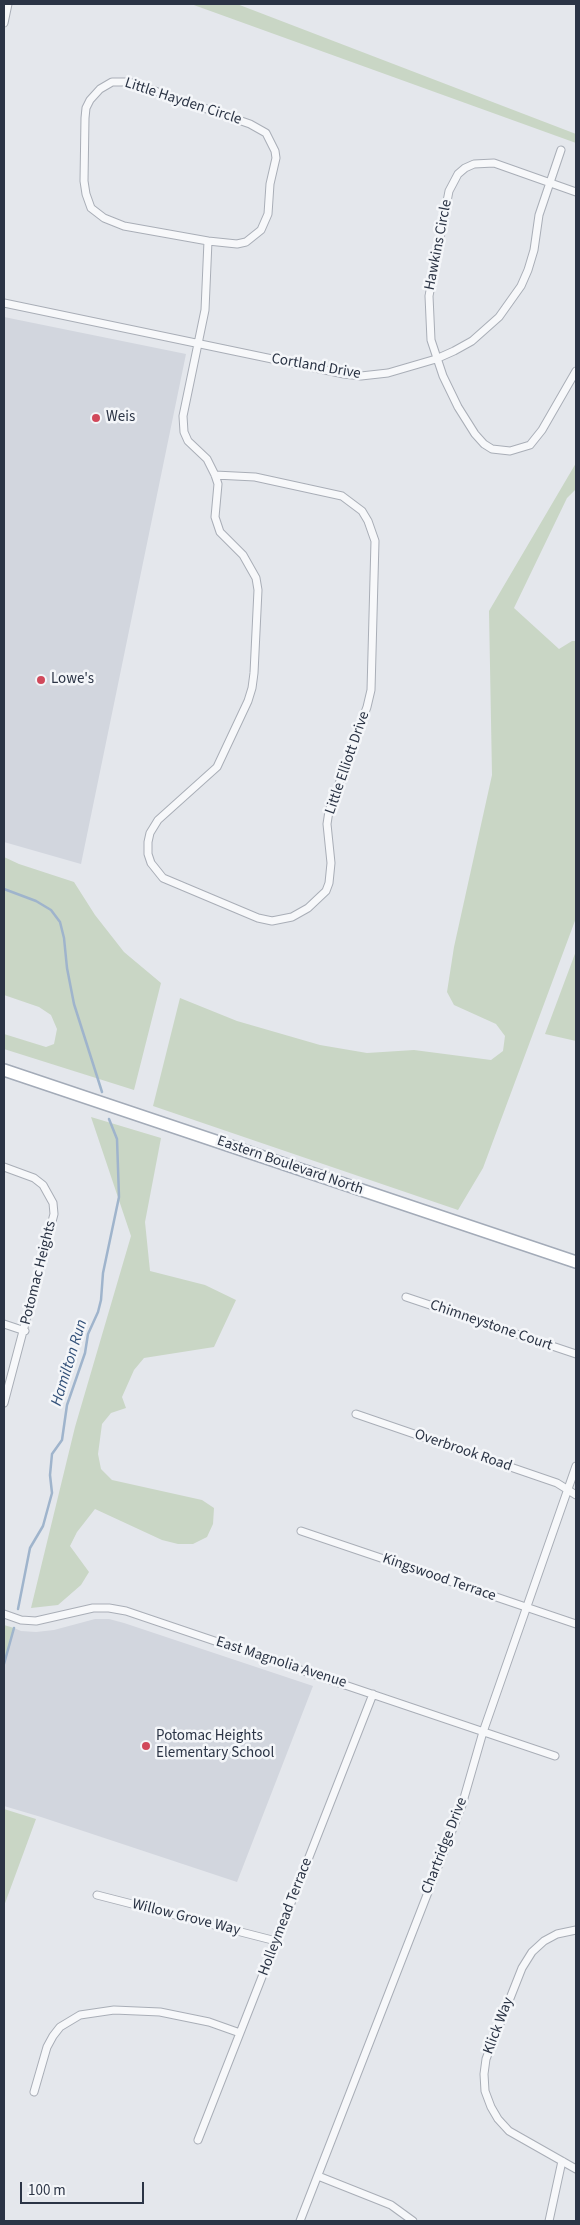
<!DOCTYPE html>
<style>
body{margin:0}
#map{position:relative;width:580px;height:2225px;overflow:hidden;background:#e4e7ec;font-family:"Source Sans 3",sans-serif}
canvas{display:block}
.frame{position:absolute;inset:0;border:5px solid #2b3445;pointer-events:none}
.scale{position:absolute;left:20px;top:2182px;width:124px;height:22px;box-sizing:border-box;border:2px solid #2b3445;border-top:0;padding-left:6px;font-size:15px;line-height:18px;white-space:nowrap;color:#2b3445;-webkit-text-stroke:4px #f4f6f9;paint-order:stroke}
</style>
<div id="map">
<canvas width="580" height="2225"></canvas>
<div class="frame"></div>
<div class="scale">100 m</div>
</div>
<script>
const g = document.querySelector('canvas').getContext('2d');
g.lineJoin = 'round';
function fill(path, color) {
  g.fillStyle = color;
  g.fill(path, 'evenodd');
}
function toPath(rows) {
  const path = new Path2D();
  for (const r of rows) {
    path.moveTo(r[0], r[1]);
    for (let i = 2; i < r.length; i += 2) path.lineTo(r[i], r[i + 1]);
  }
  return path;
}
function strokePath(path, color, width, dash) {
  g.strokeStyle = color;
  g.lineWidth = width;
  g.lineCap = dash ? 'butt' : 'round';
  g.setLineDash(dash || []);
  g.stroke(path);
}
function label(font, color, halo, rows, align = 'center') {
  g.font = font + ' "Source Sans 3",sans-serif';
  g.lineWidth = 5;
  g.setLineDash([]);
  g.textBaseline = 'middle';
  g.strokeStyle = halo;
  g.fillStyle = color;
  for (const [text, x, y, turn = 0] of rows) {
    g.save();
    g.translate(x, y);
    g.rotate((+turn || 0) * Math.PI / 180);
    g.textAlign = isNaN(turn) ? turn : align;
    if (halo) g.strokeText(text, 0, 0);
    g.fillText(text, 0, 0);
    g.restore();
  }
}
const built = toPath([
 [4,317,186,354,81,864,4,842],
 [95,1619,109,1619,124,1623,313,1686,237,1882,41,1817,4,1806,4,1664,14,1628,21,1631,36,1632,54,1630]
]);
const green = toPath([
 [191,4,237,4,576,134,576,143],
 [576,463,576,489,567,498,514,608,559,649,572,641,576,641,576,918,483,1168,458,1210,153,1106,180,998,237,1021,320,1045,367,1053,414,1050,491,1060,503,1051,505,1036,496,1024,454,1005,447,992,454,947,492,775,489,611],
 [4,857,19,864,74,882,95,915,124,952,161,983,134,1090,4,1049,4,1034,46,1047,54,1044,57,1029,51,1015,39,1007,4,995],
 [576,951,576,1041,545,1034],
 [91,1117,161,1138,145,1222,150,1271,205,1285,236,1300,214,1347,144,1358,134,1370,122,1397,126,1408,111,1413,102,1424,98,1454,101,1469,112,1480,202,1500,214,1508,213,1524,207,1537,193,1544,178,1544,162,1540,95,1509,77,1532,70,1546,89,1572,81,1585,58,1605,31,1608,75,1427,131,1236],
 [4,1625,14,1628,4,1667],
 [4,1809,36,1819,4,1906]
]);
const stream = toPath([
 [4,889,36,901,51,910,60,922,64,938,67,968,74,1004,102,1092],
 [18,1609,30,1548,43,1526,52,1493,50,1475,52,1454,62,1440,67,1405,85,1353,88,1334,98,1312,101,1300,103,1273,119,1197,117,1139,109,1119],
 [4,1664,14,1628]
]);
const minor = toPath([
 [4,23,8,4],
 [576,192,494,163,474,164,465,168,458,174,449,191,429,296,431,340,443,376,458,407,475,434,484,444,492,449,510,451,530,445,542,430,576,371],
 [208,241,124,226,104,218,91,208,86,194,84,181,85,118,86,108,90,100,100,89,112,82,129,82,250,124,266,133,275,151,276,158,270,184,268,214,261,230,246,242,237,244,208,241,205,310,183,416,184,432,188,441,207,459,215,475,218,484,215,517,220,532,243,555,256,578,258,590,254,673,252,688,248,701,217,767,158,820,150,833,148,842,148,854,151,863,163,878,258,918,272,921,292,917,308,908,326,891,329,883,331,863,327,824,329,811,367,707,371,690,375,541,368,521,362,511,342,496,255,477,215,475],
 [4,303,344,374,361,376,388,373,436,359,454,351,472,341,499,317,521,286,528,270,534,250,539,215,561,150],
 [4,1167,34,1178,43,1185,53,1203,54,1214,4,1403],
 [406,1297,576,1354],
 [4,1324,25,1331],
 [356,1414,557,1483,576,1495],
 [301,1531,576,1624],
 [4,1614,21,1620,36,1621,93,1608,109,1608,126,1611,555,1756],
 [97,1895,276,1941],
 [576,1930,557,1934,544,1941,532,1952,522,1968,486,2059,484,2074,485,2091,491,2107,498,2119,509,2131,576,2169],
 [34,2092,47,2047,53,2036,60,2027,80,2015,114,2010,160,2012,209,2022,240,2033],
 [198,2140,373,1694],
 [318,2176,391,2205,413,2221],
 [300,2221,462,1805,483,1732,576,1466],
 [549,2221,562,2161]
]);
const primary = toPath([
 [4,1070,576,1262]
]);
const markers = [
 [96,418,5,"#d1495b"],
 [41,680,5,"#d1495b"],
 [146,1746,5,"#d1495b"]
];
const streetNames = [
 ["Little Hayden Circle",183,102,18],
 ["Hawkins Circle",439,245,-79],
 ["Cortland Drive",316,367,10],
 ["Little Elliott Drive",348,763,-71],
 ["Eastern Boulevard North",290,1166,19],
 ["Potomac Heights",39,1273,-76],
 ["Chimneystone Court",491,1326,19],
 ["Overbrook Road",463,1451,19],
 ["Kingswood Terrace",439,1578,19],
 ["East Magnolia Avenue",281,1663,18],
 ["Chartridge Drive",445,1846,-69],
 ["Holleymead Terrace",286,1917,-69],
 ["Willow Grove Way",186,1918,14],
 ["Klick Way",499,2026,-69]
];
const poiNames = [
 ["Weis",106,418],
 ["Lowe's",51,680],
 ["Potomac Heights",156,1737],
 ["Elementary School",156,1754]
];
const waterNames = [
 ["Hamilton Run",70,1363,-73]
];
fill(built, '#d2d6de');
fill(green, '#c9d6c5');
strokePath(stream, '#9fb4cc', 2.5);
strokePath(minor, '#a9aeb7', 9);
strokePath(primary, '#a3abb8', 14);
strokePath(minor, '#f7f8fa', 7);
strokePath(primary, '#fff', 11);
for (const [x, y, r, color] of markers) {
  const dot = new Path2D();
  dot.arc(x, y, r, 0, 2 * Math.PI);
  g.fillStyle = color;
  g.fill(dot);
  strokePath(dot, '#f4f6f9', 2);
}
label('15px', '#2b3445', '#f4f6f9', streetNames);
label('15px', '#2b3445', '#f4f6f9', poiNames, 'left');
label('italic 16px', '#34527a', '#f4f6f9', waterNames);
</script>
